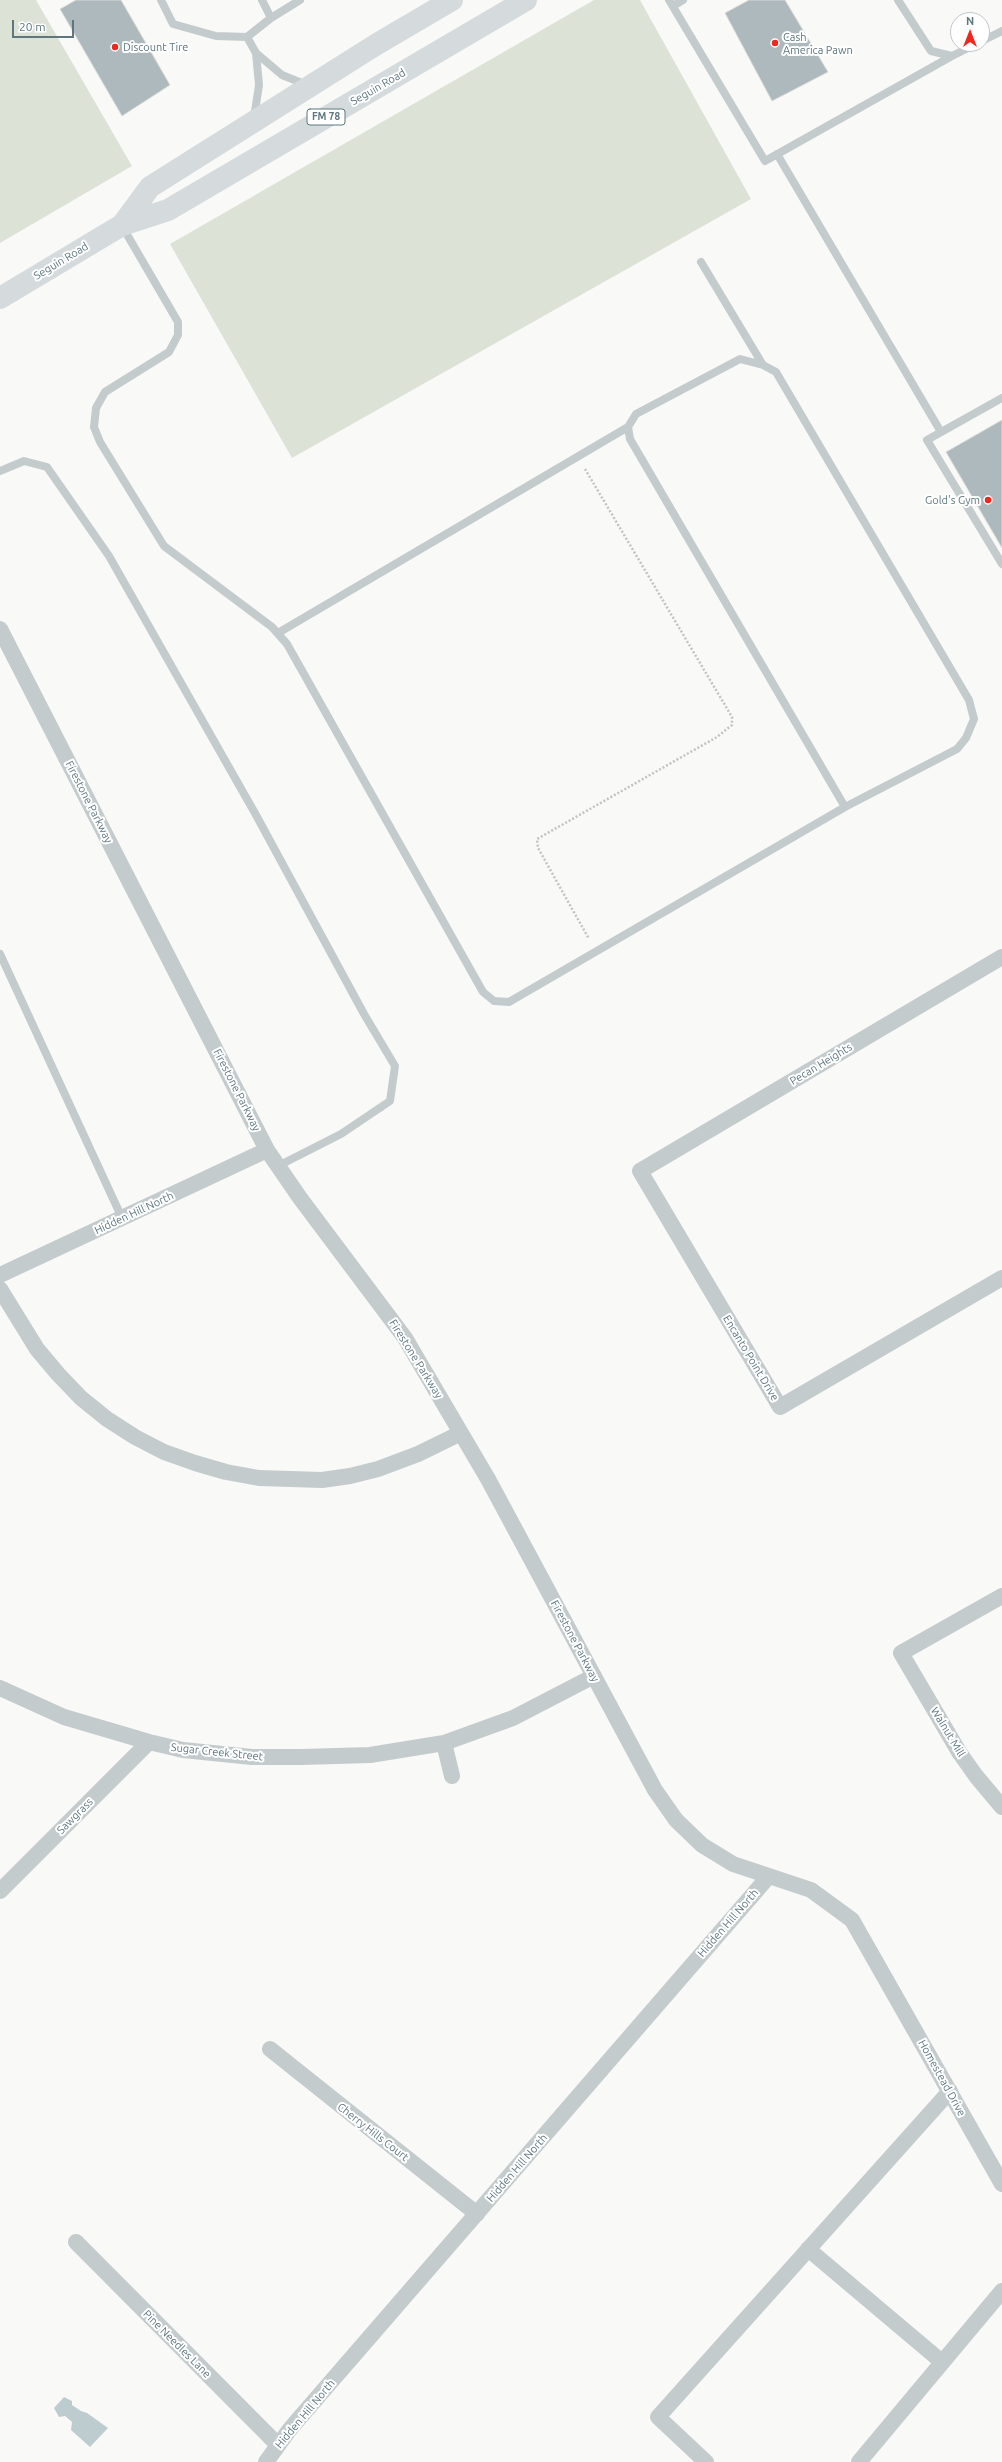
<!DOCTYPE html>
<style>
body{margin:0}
#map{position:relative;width:1002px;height:2462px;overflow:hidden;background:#f9f9f7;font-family:Ubuntu,sans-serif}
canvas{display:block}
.north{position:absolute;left:950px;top:12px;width:40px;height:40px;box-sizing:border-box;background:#fff;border:1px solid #bfc8cb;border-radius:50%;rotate:0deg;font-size:11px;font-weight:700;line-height:16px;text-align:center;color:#5e767e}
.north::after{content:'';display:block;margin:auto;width:14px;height:18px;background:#f0261f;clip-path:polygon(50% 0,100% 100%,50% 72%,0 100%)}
.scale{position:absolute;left:12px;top:20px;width:62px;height:18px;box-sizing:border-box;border:2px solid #5e767e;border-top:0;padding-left:5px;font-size:12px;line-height:14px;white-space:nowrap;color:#5e767e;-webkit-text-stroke:3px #fff;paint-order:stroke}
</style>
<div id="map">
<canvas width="1002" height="2462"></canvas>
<div class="north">N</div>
<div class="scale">20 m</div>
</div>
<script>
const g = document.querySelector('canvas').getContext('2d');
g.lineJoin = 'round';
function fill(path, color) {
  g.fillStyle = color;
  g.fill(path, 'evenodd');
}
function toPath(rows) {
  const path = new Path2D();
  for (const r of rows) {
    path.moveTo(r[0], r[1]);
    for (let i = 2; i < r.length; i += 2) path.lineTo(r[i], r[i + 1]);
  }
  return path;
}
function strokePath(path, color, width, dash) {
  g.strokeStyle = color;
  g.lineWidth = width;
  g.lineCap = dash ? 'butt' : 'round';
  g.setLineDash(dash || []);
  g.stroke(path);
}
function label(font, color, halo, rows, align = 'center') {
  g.font = font + ' Ubuntu,sans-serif';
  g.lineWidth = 4;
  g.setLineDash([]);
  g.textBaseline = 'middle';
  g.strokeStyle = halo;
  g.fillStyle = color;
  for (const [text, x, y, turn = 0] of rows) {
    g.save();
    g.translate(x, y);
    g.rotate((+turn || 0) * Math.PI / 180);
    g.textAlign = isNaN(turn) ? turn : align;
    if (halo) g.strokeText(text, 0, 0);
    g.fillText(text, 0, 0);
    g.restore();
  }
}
const green = toPath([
 [0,0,36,0,132,166,0,243],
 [594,0,640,0,751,199,292,458,170,244]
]);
const water = toPath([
 [64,2397,72,2401,72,2405,81,2411,87,2413,108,2428,90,2447,71,2430,72,2422,65,2416,59,2417,54,2408]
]);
const building = toPath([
 [76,0,121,0,170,85,122,116,60,9,76,0],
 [749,0,785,0,828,72,772,101,725,13,749,0],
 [1002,420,1002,548,946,452,1002,420]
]);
const path = toPath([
 [585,469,732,717,732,725,717,737,537,839,538,848,589,939]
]);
const lane = toPath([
 [161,0,173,24,216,36,247,37,256,53,259,85,254,118],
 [262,0,271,18],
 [669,0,765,161,952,56],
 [898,0,931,51,952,56,976,44],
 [673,6,683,0],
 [247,37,271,18,300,0],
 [982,41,1002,31],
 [256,53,282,75,307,85],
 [777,154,941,432],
 [122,226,178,322,178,335,169,352,105,392,96,408,94,427,100,442,164,546,272,627,287,644,483,992,494,1001,509,1002,845,807,957,749,966,738,974,719,969,700,776,372,763,365,740,359,636,414,628,427,630,439,845,807],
 [701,262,763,365],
 [1002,398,927,440,1002,564],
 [0,471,24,461,47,467,109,556,256,815,364,1014,395,1066,390,1101,341,1134,278,1166],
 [278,633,628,427],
 [0,954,122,1218]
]);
const street = toPath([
 [0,629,267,1150,300,1198,405,1338,488,1479,655,1790,676,1820,702,1845,733,1864,811,1890,852,1920,1002,2184],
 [1002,957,640,1171,780,1407,1002,1278],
 [0,1275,267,1150],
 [0,1289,37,1349,58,1374,81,1398,107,1419,135,1437,164,1452,195,1463,226,1472,259,1478,322,1480,350,1476,378,1469,418,1454,461,1433],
 [1002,1596,901,1653,959,1752,976,1776,1002,1807],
 [0,1688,64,1717,149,1742,183,1750,252,1757,302,1757,370,1755,444,1743,513,1718,594,1676],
 [444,1743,452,1776],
 [0,1891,149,1742],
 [270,2049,477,2214],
 [76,2242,278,2445],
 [808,2249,942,2362],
 [266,2462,290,2429,769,1876],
 [706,2462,658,2417,950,2091],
 [859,2462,1002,2291]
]);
const primary = toPath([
 [122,225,150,187,377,44,452,0],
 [0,298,122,225,168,210,526,0]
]);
const markers = [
 [775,43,4,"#f0261f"],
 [115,47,4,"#f0261f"],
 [988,500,4,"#f0261f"]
];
const shields = [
 [326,117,38]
];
const shieldNames = [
 ["FM 78",326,117]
];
const poiNames = [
 ["Cash",783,37],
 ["America Pawn",783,50],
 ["Discount Tire",123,47],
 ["Gold's Gym",980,500,"right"]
];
const streetNames = [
 ["Seguin Road",378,87,-30],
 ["Seguin Road",61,261,-31],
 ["Firestone Parkway",89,802,63],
 ["Pecan Heights",821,1064,-31],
 ["Firestone Parkway",237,1090,63],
 ["Hidden Hill North",134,1213,-25],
 ["Encanto Point Drive",751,1358,59],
 ["Firestone Parkway",416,1359,58],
 ["Firestone Parkway",575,1641,62],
 ["Walnut Mill",948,1732,59],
 ["Sugar Creek Street",217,1752,6],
 ["Sawgrass",75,1816,-45],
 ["Hidden Hill North",728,1923,-49],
 ["Homestead Drive",942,2078,61],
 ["Cherry Hills Court",373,2132,38],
 ["Hidden Hill North",517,2168,-49],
 ["Pine Needles Lane",177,2344,45],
 ["Hidden Hill North",305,2414,-50]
];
fill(green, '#dde2d7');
fill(water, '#bdcdcf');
fill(building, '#adb9bc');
strokePath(building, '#dbdbd9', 1);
strokePath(path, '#c0c4c5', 2.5, [2, 2]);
strokePath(lane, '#c4cbcd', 8);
strokePath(street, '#c4cbcd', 16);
strokePath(primary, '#d5dbdd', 22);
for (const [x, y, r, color] of markers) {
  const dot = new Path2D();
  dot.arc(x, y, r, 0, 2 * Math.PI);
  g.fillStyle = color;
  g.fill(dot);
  strokePath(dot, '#fff', 1.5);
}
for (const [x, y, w] of shields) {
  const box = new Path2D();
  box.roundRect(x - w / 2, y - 8, w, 16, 3);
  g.fillStyle = '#fff';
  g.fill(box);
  strokePath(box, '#5e767e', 1);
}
label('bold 10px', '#5e767e', null, shieldNames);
label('11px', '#5e767e', '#fff', poiNames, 'left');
label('11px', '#5e767e', '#fff', streetNames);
</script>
